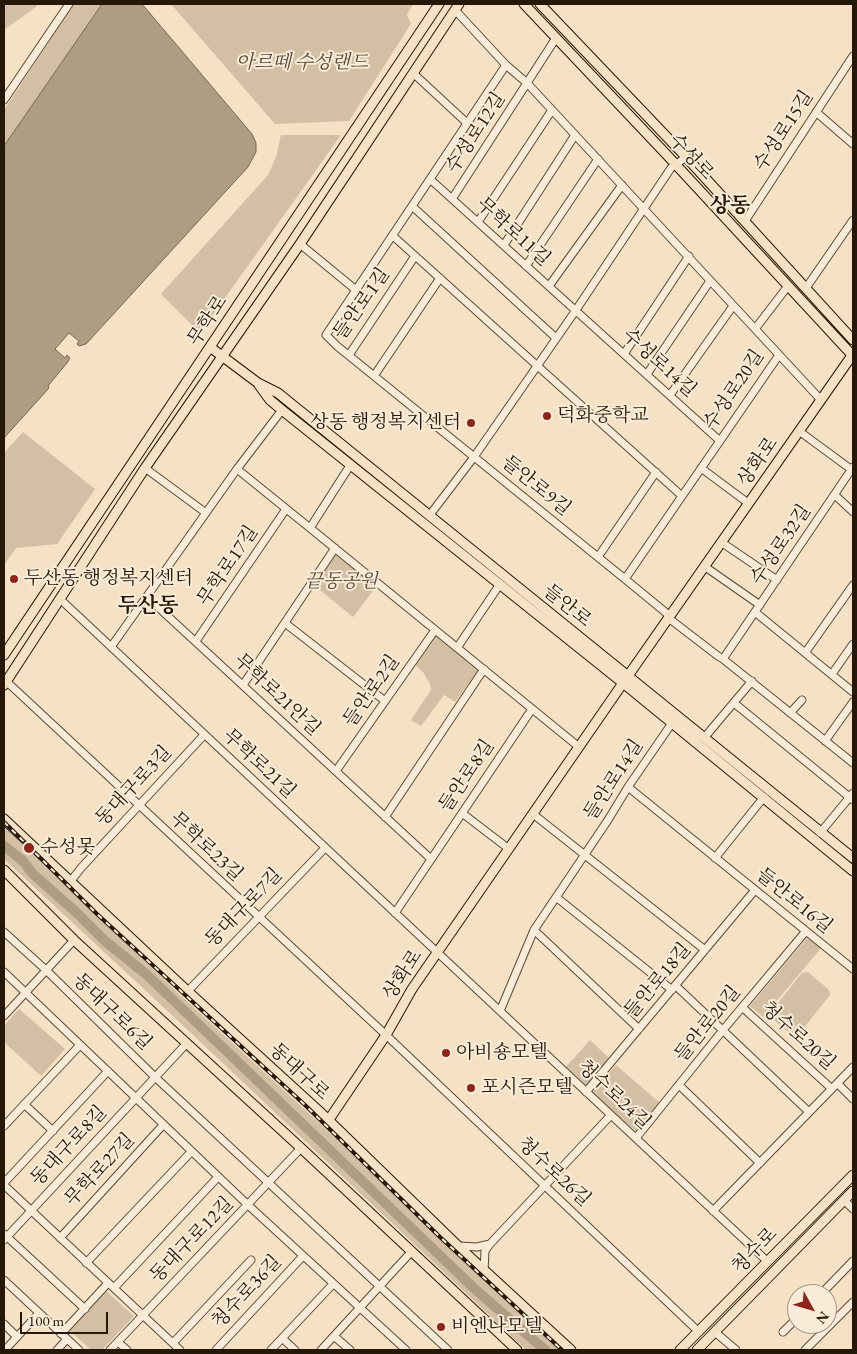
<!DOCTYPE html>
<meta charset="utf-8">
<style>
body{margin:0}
#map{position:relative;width:857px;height:1354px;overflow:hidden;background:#f5e1c4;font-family:"EB Garamond",serif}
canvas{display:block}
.frame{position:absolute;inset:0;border:5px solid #251806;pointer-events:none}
.north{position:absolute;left:787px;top:1284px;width:50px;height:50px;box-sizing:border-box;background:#f8ecd9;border:1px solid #a49785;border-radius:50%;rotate:129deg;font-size:14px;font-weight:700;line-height:20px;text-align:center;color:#251806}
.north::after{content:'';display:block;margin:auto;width:18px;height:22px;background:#8f2418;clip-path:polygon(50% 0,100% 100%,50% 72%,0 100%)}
.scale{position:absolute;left:20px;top:1312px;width:88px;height:22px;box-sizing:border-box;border:2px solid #251806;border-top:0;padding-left:6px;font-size:15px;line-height:18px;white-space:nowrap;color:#251806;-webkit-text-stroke:4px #f8ecd9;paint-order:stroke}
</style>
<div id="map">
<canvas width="857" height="1354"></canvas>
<div class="frame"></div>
<div class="north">N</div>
<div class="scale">100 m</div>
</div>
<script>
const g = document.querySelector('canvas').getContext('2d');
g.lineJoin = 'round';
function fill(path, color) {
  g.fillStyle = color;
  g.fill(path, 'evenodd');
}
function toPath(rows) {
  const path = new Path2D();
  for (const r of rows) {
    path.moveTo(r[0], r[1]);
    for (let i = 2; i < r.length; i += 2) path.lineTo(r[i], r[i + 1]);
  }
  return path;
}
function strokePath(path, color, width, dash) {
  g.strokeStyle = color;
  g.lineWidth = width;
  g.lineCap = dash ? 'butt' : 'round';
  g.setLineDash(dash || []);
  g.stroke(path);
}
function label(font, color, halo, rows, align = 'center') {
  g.font = font + ' "EB Garamond","Noto Serif KR",serif';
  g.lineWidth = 4;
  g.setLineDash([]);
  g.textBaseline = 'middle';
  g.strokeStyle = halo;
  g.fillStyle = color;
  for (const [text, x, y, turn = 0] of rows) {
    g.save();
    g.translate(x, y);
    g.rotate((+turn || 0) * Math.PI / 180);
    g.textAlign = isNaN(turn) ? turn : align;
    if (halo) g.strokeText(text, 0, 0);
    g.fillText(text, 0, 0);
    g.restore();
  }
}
const green = toPath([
 [4,4,38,4,36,7,4,30],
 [74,4,102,4,4,146,4,110],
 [171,4,413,4,407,15,411,24,349,121,275,124],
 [281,135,341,135,200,333,161,294,268,175,276,157],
 [23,432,95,489,57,544,16,548,4,565,4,453],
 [336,553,376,587,353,617,315,586],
 [435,633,479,669,455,702,444,695,421,726,411,720,431,690,430,684,423,672,414,664],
 [4,825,178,993,314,1118,560,1350,526,1350,174,1017,4,859],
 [809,936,822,947,763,1017,750,1006],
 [808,972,829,990,830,995,798,1035,793,1036,770,1017,769,1014,802,973],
 [19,1009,65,1049,41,1076,4,1042,4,1026],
 [590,1040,610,1059,586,1085,566,1067],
 [616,1065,660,1103,636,1131,592,1094],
 [106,1291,134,1316,102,1350,91,1350,70,1331]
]);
const water = toPath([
 [102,4,142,4,252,134,256,143,256,152,248,167,86,344,79,346,77,344,79,341,69,333,55,349,65,358,67,355,70,358,67,363,48,386,49,388,4,438,4,146,102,4]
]);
const river = toPath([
 [4,846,23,861,33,874,77,913,105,941,146,974,476,1290,545,1350]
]);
const minor = toPath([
 [455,10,506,65,527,83,821,400],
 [506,65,326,335,337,346,625,579,670,616,671,620,718,656,723,659],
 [413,73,467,123],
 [4,100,69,4],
 [816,112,853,144],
 [430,179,720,441],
 [452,199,556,38],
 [412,206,556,338],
 [745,221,853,56],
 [478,222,552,110],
 [393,236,682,496],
 [300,244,356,290],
 [504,245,575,135],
 [526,266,598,159],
 [549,286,622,185],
 [806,288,853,220],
 [755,329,788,286],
 [624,354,689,256],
 [349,355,415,256],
 [647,374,710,281],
 [374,376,440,278],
 [670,395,733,306],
 [799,431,852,470],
 [351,464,310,528,579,747],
 [853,467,723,659,853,763],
 [145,468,206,513],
 [701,468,748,503],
 [237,469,310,528],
 [835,495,853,512],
 [429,516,474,457,576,310,671,168,686,157],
 [721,542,777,580],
 [598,557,656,472],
 [704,566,760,605],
 [625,579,779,355],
 [147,597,431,859],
 [60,599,768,1262],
 [755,612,853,692],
 [285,623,385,701],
 [196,641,286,509],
 [111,647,237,469,282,410],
 [457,648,500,584],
 [805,653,853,585],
 [832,674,853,644],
 [6,681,386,1035,699,1332],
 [243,685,335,548],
 [734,703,853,800],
 [790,713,802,700],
 [704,738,752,681],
 [825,741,853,702],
 [336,771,435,630],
 [628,787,853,969],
 [462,813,509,849],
 [533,814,705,950],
 [385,817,484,669],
 [820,833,853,793],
 [715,858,764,797],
 [70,882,81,868,204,735],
 [556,897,672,990],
 [395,913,532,709],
 [534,930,639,1029],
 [4,932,46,970,155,1077,448,1350],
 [4,972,248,1205,406,1350],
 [676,986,809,1112],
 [187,992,325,848],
 [742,1007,832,1089],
 [500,1011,534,930,608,820,628,787,672,723],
 [4,1016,74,940],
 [838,1084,853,1099],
 [679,1085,760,1163],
 [586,1092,755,890],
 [24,1104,53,1131],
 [4,1126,80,1045],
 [636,1138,723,1030,806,931],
 [4,1183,108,1071],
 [4,1185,180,1350],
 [844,1200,853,1209],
 [713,1211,853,1067],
 [4,1234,85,1309],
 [60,1238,163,1125],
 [4,1240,187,1043],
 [458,1246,477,1247,490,1244],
 [86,1263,191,1152],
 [484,1271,485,1251,490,1244,611,1115],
 [4,1280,79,1350],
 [114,1288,218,1177],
 [821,1294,853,1261],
 [4,1324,17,1337],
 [715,1332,736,1350],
 [783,1332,797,1318],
 [61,1334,108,1283],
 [334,1336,350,1350],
 [282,1338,295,1350],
 [118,1342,127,1350],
 [173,1343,251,1260],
 [5,1350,39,1313],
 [57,1350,67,1339],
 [110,1350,301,1148],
 [216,1350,303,1256],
 [271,1350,333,1284],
 [321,1350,412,1251],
 [805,1350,853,1302]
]);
const major = toPath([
 [524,4,666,154,853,356],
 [540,4,686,157,853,340],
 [210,347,258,383,278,393,853,858],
 [259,385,270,400,282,410,623,683,853,871],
 [4,655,439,4],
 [4,685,145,468,300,244,459,4],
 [4,819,183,987,319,1111,458,1246,571,1350],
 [4,870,74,940,301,1148,517,1350],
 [328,1121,386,1035,412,989,623,683,853,354],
 [680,1350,853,1175],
 [697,1350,853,1191]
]);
const rail = toPath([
 [4,822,97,914,305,1105,440,1237,562,1350]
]);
const markers = [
 [547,416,5,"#8f2418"],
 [471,423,5,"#8f2418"],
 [14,579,5,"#8f2418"],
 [29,848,6,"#8f2418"],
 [446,1053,5,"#8f2418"],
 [471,1088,5,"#8f2418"],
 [441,1327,5,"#8f2418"]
];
const parkNames = [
 ["아르떼 수성랜드",302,63],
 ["끝동공원",341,582]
];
const streetNames = [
 ["수성로15길",784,131,-57],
 ["수성로12길",476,133,-57],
 ["수성로",691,157,47],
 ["무학로11길",513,232,42],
 ["들안로1길",362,304,-55],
 ["무학로",208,321,-57],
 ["수성로14길",659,363,42],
 ["수성로20길",734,390,-56],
 ["상화로",758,462,-55],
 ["들안로9길",536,486,39],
 ["수성로32길",781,545,-56],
 ["무학로17길",228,566,-56],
 ["들안로",567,606,39],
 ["들안로2길",372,691,-55],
 ["무학로21안길",277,695,43],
 ["무학로21길",259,764,43],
 ["들안로8길",467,776,-56],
 ["들안로14길",614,780,-57],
 ["동대구로3길",134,786,-47],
 ["무학로23길",206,847,43],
 ["들안로16길",794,901,39],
 ["동대구로7길",244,908,-46],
 ["상화로",403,975,-57],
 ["들안로18길",658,981,-50],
 ["동대구로6길",112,1012,44],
 ["들안로20길",708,1024,-51],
 ["청수로20길",798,1036,42],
 ["동대구로",299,1072,43],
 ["청수로24길",614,1095,43],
 ["동대구로8길",69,1146,-47],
 ["무학로27길",100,1170,-47],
 ["청수로26길",554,1172,43],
 ["동대구로12길",192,1240,-46],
 ["청수로",755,1251,-46],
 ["청수로36길",247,1292,-47]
];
const poiNames = [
 ["덕화중학교",557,416],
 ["상동 행정복지센터",461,423,"right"],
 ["두산동 행정복지센터",24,579],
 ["수성못",40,848],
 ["아비숑모텔",456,1053],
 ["포시즌모텔",481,1088],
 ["비엔나모텔",451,1327]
];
const quarterNames = [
 ["상동",730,206],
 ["두산동",148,606]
];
fill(green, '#d2bfa4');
fill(water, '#ae9d83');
strokePath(water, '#776851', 1);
strokePath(river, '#ae9d83', 10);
strokePath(minor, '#594a36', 9);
strokePath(major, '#251806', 11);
strokePath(minor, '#f8ecd9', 7);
strokePath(major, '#f5e1c4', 9);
strokePath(rail, '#251806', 4);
strokePath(rail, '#f8ecd9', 2, [5.5]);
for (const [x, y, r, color] of markers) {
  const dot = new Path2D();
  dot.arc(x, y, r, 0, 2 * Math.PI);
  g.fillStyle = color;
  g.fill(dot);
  strokePath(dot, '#f8ecd9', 2);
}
label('italic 19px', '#594a35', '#f8ecd9', parkNames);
label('19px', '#251806', '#f8ecd9', streetNames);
label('19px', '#251806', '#f8ecd9', poiNames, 'left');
label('bold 21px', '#251806', '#f8ecd9', quarterNames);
</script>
